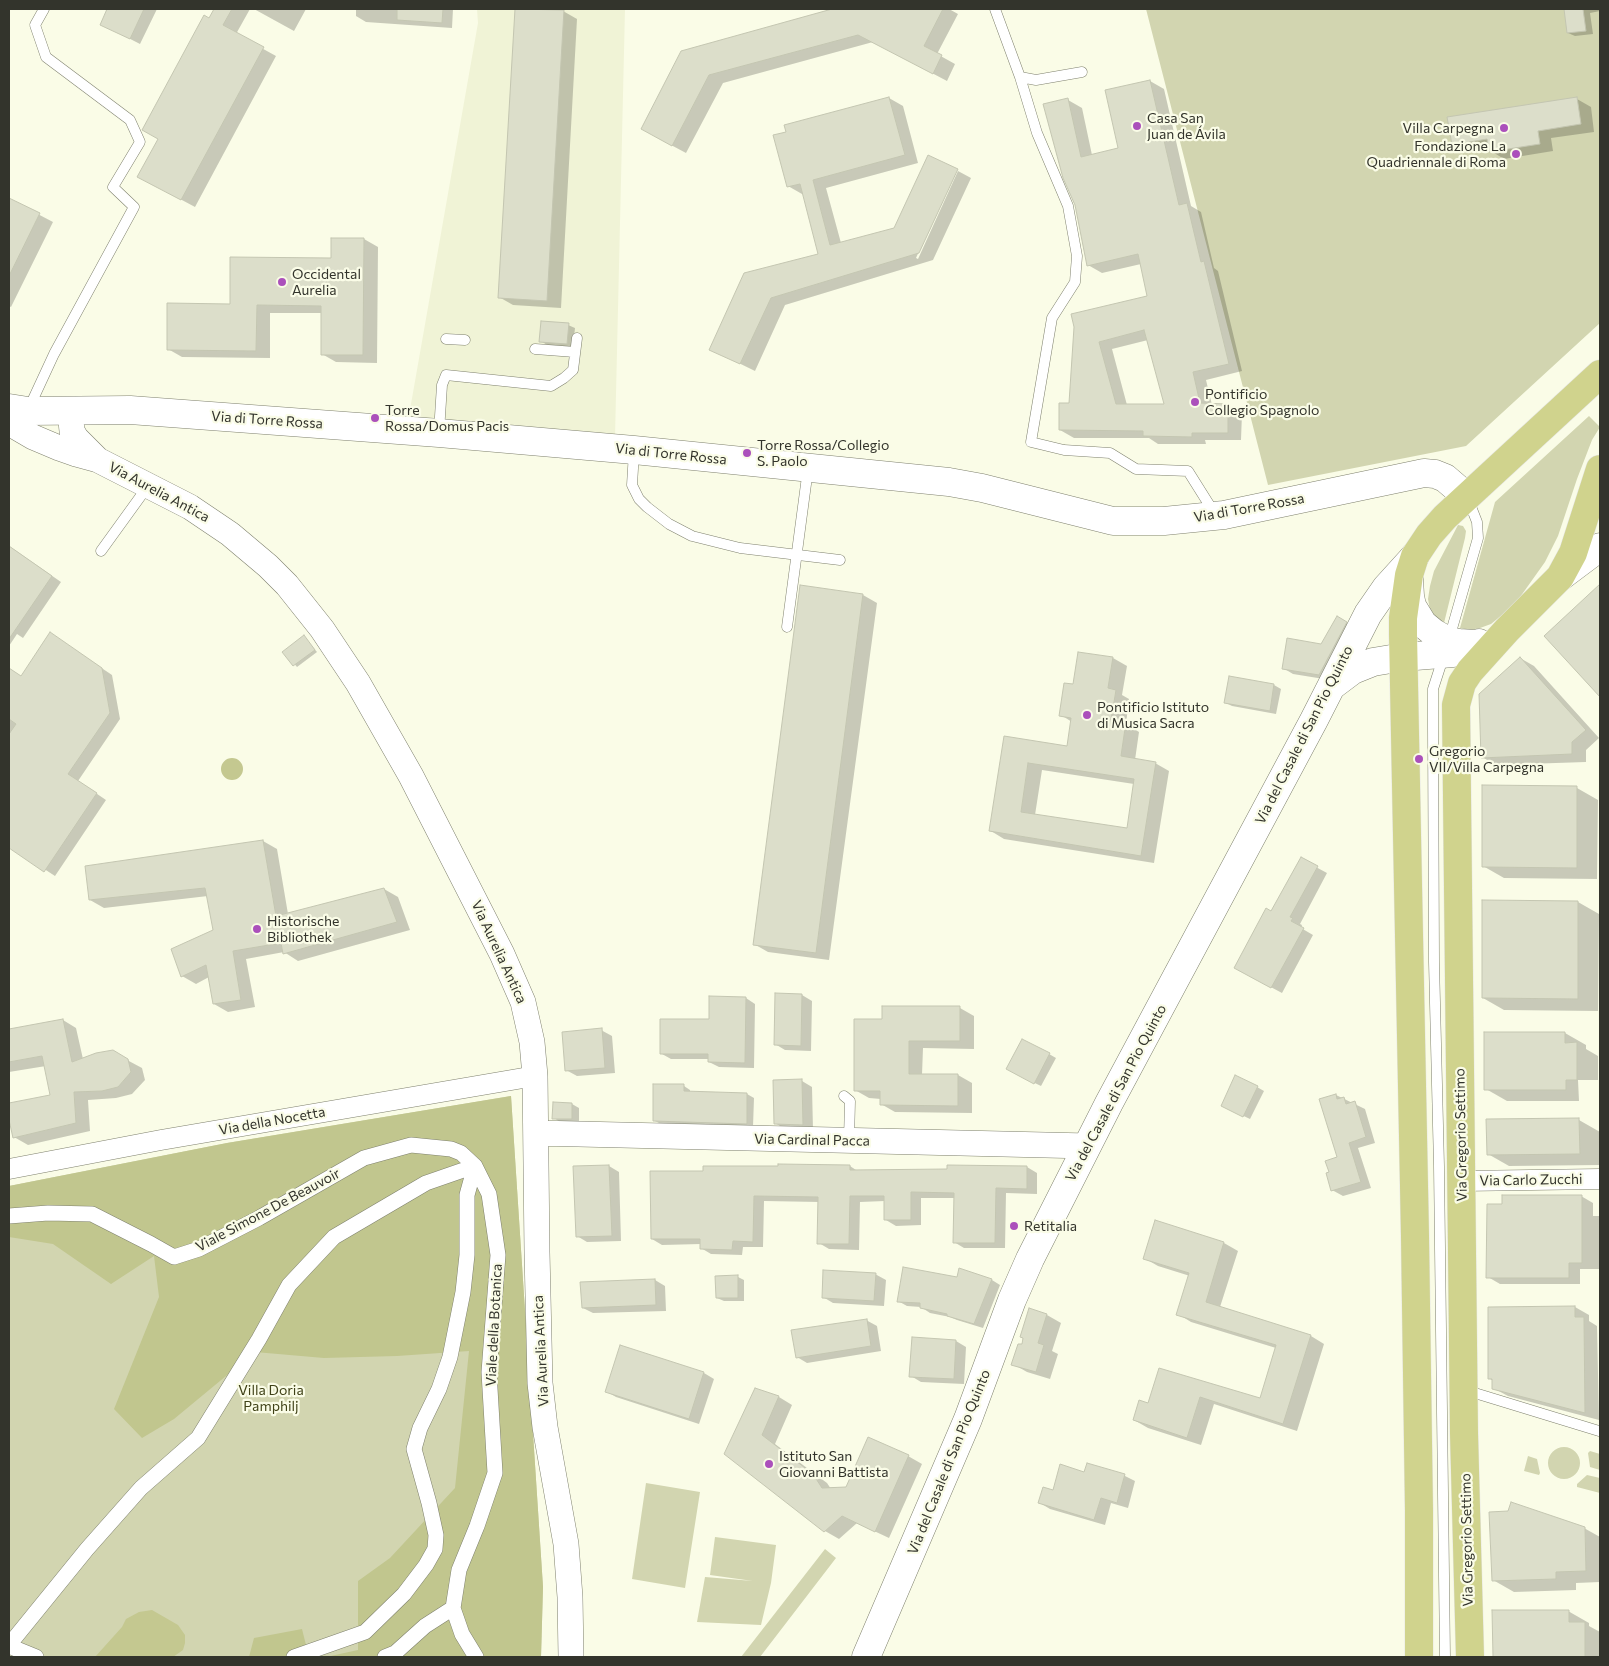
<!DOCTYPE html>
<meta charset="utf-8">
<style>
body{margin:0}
#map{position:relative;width:1609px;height:1666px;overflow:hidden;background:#fafce7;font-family:Commissioner,sans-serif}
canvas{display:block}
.frame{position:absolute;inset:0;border:10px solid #33342c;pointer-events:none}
</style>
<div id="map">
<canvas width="1609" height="1666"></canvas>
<div class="frame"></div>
</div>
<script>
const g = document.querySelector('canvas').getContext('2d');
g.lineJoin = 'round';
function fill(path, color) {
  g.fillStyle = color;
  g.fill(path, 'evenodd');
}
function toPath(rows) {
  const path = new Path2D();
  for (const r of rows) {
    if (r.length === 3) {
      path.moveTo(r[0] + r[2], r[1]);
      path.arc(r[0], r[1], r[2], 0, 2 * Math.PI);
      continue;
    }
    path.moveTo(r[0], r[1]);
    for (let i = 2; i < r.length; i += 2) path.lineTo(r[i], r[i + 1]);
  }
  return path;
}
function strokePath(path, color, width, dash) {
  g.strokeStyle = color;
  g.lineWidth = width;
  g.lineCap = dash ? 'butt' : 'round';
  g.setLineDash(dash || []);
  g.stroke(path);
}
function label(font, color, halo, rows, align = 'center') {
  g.font = font + ' Commissioner,sans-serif';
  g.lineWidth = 4.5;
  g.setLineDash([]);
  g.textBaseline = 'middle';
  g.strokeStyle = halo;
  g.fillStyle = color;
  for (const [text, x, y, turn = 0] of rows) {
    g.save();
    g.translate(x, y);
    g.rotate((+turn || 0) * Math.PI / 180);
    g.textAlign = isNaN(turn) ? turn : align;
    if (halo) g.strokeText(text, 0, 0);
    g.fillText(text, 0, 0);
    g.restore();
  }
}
const built = toPath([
 [477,9,625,9,615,437,408,421,478,23]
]);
const green = toPath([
 [1146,9,1600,9,1600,323,1466,446,1268,485],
 [1589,416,1600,427,1592,440,1577,479,1558,536,1545,562,1518,600,1502,615,1491,624,1480,628,1470,630,1460,628,1495,502],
 [1458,525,1463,526,1466,531,1465,538,1444,623,1436,619,1430,610,1428,599,1430,586,1434,571],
 [511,1096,543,1587,541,1657,9,1657,9,1186,227,1143],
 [1564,1463,16],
 [1590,1451,1600,1454,1600,1470,1590,1467,1588,1453],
 [1528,1456,1537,1459,1540,1473,1539,1475,1524,1471],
 [1587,1475,1600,1478,1600,1493,1577,1487,1577,1484],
 [646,1483,700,1492,685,1588,632,1579],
 [715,1537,776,1545,771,1583,761,1625,697,1622,705,1577,753,1581,710,1575],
 [825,1549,836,1558,760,1657,741,1657]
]);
const forest = toPath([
 [511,1096,543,1587,541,1657,326,1657,358,1650,358,1581,390,1558,455,1488,469,1351,397,1356,324,1358,255,1352,174,1419,142,1438,114,1409,159,1297,154,1256,111,1284,53,1244,9,1237,9,1186,227,1143],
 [302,1629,309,1657,249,1657,254,1638]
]);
const water = toPath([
 [232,769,11],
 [152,1610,178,1625,185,1635,185,1643,183,1650,173,1657,95,1657,122,1627,126,1619,139,1612]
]);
const shadow = toPath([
 [109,9,157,9,140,44,101,24],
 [215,9,250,9,236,34,276,56,195,207,152,184,159,138],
 [254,9,306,9,294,31],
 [356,9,453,9,452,28,366,22,356,16],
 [516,9,563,11,577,19,561,308,513,305,499,297],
 [833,9,949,9,958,14,937,54,955,64,947,81,873,42,723,83,686,153,656,137,682,52],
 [1565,9,1600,9,1600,11,1590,13,1593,34,1575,36,1568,33],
 [1150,81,1164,89,1191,206,1201,212,1214,268,1218,271,1242,371,1206,380,1212,405,1228,405,1242,413,1241,440,1205,440,1206,444,1158,444,1149,438,1074,438,1060,430,1070,405,1075,327,1149,296,1141,264,1102,273,1088,265,1068,100,1082,108,1092,155,1120,149],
 [1148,340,1166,405,1127,405,1112,349],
 [889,98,903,106,918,163,826,188,841,243,895,229,956,170,916,258,918,259,958,171,971,178,933,260,785,305,755,371,710,349,820,255,804,194,802,194,788,186,788,132],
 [1577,99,1591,107,1594,132,1551,138,1553,151,1504,159,1491,151,1490,148,1467,152,1453,144],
 [9,199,53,222,11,307,9,306],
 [364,239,378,247,377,363,336,362,322,354,322,313,270,313,270,358,182,357,168,349,231,305,332,259],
 [568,325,575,328,573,347,547,345,541,341],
 [9,546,61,582,23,638,17,634,9,646],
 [801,587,863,595,877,603,829,960,768,952,754,944],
 [1600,587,1600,695,1546,636],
 [1338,618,1356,628,1330,680,1293,674,1283,668,1321,645],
 [51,634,112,675,120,719,78,781,106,800,55,876,9,846,9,668,21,677],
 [304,637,317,652,297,667,284,652],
 [1079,653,1113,658,1127,666,1122,695,1129,699,1126,724,1139,732,1135,760,1155,763,1169,771,1154,863,1004,839,991,831,1005,738,1068,748,1072,722,1061,715,1074,686],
 [1042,770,1134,784,1128,829,1035,815],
 [1520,658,1534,666,1599,738,1586,750,1586,762,1496,765,1482,757],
 [1230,677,1274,685,1281,689,1276,714,1232,706,1226,703],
 [1577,788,1598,800,1597,879,1504,878,1483,866],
 [263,841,277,849,288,914,384,889,398,897,410,930,298,961,284,952,246,959,255,1007,228,1012,214,1004,209,977,196,984,182,976,214,931,208,896,104,908,90,900],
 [1301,859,1327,873,1300,924,1302,925,1301,928,1313,935,1282,993,1235,968,1272,912],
 [1578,902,1599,914,1598,1011,1504,1010,1483,998],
 [802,995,812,1001,811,1051,785,1050,775,1044],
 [746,998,755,1004,754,1068,719,1067,709,1062,709,1059,671,1059,662,1054,710,1020],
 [960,1008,974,1016,974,1049,923,1048,922,1075,958,1075,972,1083,972,1113,895,1112,881,1104,881,1099,869,1098,855,1090,884,1020],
 [63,1020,76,1028,83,1059,127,1060,142,1068,145,1080,132,1094,116,1098,88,1100,90,1131,28,1145,14,1137,9,1115,9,1105,52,1096,46,1066,9,1072,9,1030],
 [601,1030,612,1036,615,1073,577,1076,566,1070],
 [1486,1033,1565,1033,1586,1045,1586,1049,1598,1056,1598,1080,1578,1080,1579,1101,1507,1101,1486,1089],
 [1049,1054,1056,1058,1041,1086,1014,1073],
 [802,1081,812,1087,813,1130,785,1129,775,1123],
 [684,1086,690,1090,690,1093,747,1094,754,1098,753,1127,661,1124,655,1121],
 [1257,1087,1264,1091,1250,1119,1229,1109],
 [1336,1095,1365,1109,1375,1143,1358,1148,1371,1188,1343,1196,1332,1190,1331,1173,1339,1158],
 [554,1104,572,1104,579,1108,579,1123,560,1122,554,1118],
 [1579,1120,1600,1132,1600,1165,1509,1166,1488,1154],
 [779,1165,850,1166,859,1172,948,1171,948,1166,1027,1167,1037,1173,1037,1194,1006,1193,1005,1248,964,1248,954,1242,955,1198,921,1198,921,1225,896,1226,886,1220,885,1201,860,1202,859,1250,829,1249,819,1243,820,1202,764,1201,763,1247,743,1247,742,1255,711,1254,701,1248,701,1244,662,1245,652,1239,704,1172,779,1168],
 [609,1166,619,1172,621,1241,587,1242,577,1236],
 [1581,1196,1593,1203,1593,1216,1600,1216,1600,1269,1580,1269,1580,1284,1500,1284,1488,1277,1503,1205],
 [1156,1221,1224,1243,1238,1251,1220,1307,1311,1336,1324,1344,1297,1431,1214,1404,1201,1445,1148,1428,1134,1420,1149,1405,1160,1369,1261,1400,1276,1348,1191,1322,1178,1314,1190,1276,1158,1266,1144,1258],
 [960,1270,992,1280,1000,1285,983,1328,957,1320,950,1317,930,1313,921,1307,907,1306,898,1301,958,1279],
 [875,1274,886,1280,884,1306,833,1303,823,1297],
 [738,1277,744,1280,744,1301,724,1301,717,1298],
 [655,1280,665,1286,666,1311,593,1313,583,1308],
 [1575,1307,1589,1315,1589,1321,1597,1326,1599,1420,1508,1396,1493,1388,1493,1381,1489,1378],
 [1047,1315,1061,1323,1052,1351,1058,1354,1050,1379,1027,1372,1013,1364,1023,1345],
 [866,1320,877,1326,881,1351,807,1363,797,1357],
 [956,1341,966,1347,964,1384,921,1382,911,1376],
 [704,1373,714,1379,699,1424,616,1397,606,1391],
 [755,1389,779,1397,792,1405,775,1444,827,1483,831,1489,846,1488,908,1456,922,1464,889,1538,857,1523,839,1539,825,1531,725,1454],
 [1088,1464,1125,1476,1135,1481,1128,1508,1111,1503,1105,1525,1050,1509,1040,1503,1053,1491,1085,1473],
 [1584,1528,1600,1537,1600,1582,1576,1583,1576,1590,1514,1592,1493,1580],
 [1494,1611,1568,1611,1589,1623,1589,1626,1600,1632,1600,1657,1494,1657]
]);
const building = toPath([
 [107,9,144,9,130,39,100,25,107,9],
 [214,9,232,9,223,25,264,47,181,200,137,177,158,139,142,130,204,15,209,18,214,9],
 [397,9,443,9,442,23,397,20,397,9],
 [515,9,564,10,547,301,498,298,515,9],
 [832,9,943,9,924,46,942,55,933,74,858,35,709,75,672,146,641,129,681,51,832,9],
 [1564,9,1583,9,1586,31,1567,33,1564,9],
 [1150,80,1179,205,1187,203,1201,262,1204,261,1229,364,1193,372,1200,403,1228,404,1228,433,1192,433,1192,437,1143,436,1143,431,1059,430,1059,403,1069,403,1074,327,1071,314,1147,296,1138,254,1087,266,1075,205,1063,178,1043,104,1068,98,1081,157,1118,148,1105,90,1150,80],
 [1144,330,1164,404,1116,404,1099,342,1144,330],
 [889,97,905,155,813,180,830,245,894,228,928,155,958,169,919,253,771,298,740,364,709,350,744,273,818,254,800,184,787,187,773,135,786,132,784,125,889,97],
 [1577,97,1581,124,1538,131,1540,144,1489,152,1487,139,1452,145,1447,117,1577,97],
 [9,198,40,213,9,276,9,198],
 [331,238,364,238,363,355,321,355,321,306,257,305,256,351,167,350,167,303,230,304,230,257,331,258,331,238],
 [541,321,569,323,567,344,539,342,541,321],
 [9,546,52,576,9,639,9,546],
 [1600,584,1600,697,1544,636,1600,584],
 [800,585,863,594,816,953,753,945,800,585],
 [1337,616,1347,622,1319,675,1282,669,1287,638,1321,644,1337,616],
 [50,632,102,668,110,713,68,774,97,793,44,872,9,848,9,734,16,724,9,719,9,668,21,676,50,632],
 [304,635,315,650,293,666,282,652,304,635],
 [1078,652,1113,657,1108,688,1116,690,1111,720,1126,722,1121,756,1156,762,1141,856,989,831,1004,736,1067,746,1071,718,1059,716,1064,683,1073,684,1078,652],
 [1028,763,1134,779,1127,828,1021,812,1028,763],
 [1520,657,1586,730,1572,742,1572,754,1481,758,1479,694,1520,657],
 [1229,676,1274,684,1270,711,1224,703,1229,676],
 [1482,785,1577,786,1577,868,1482,867,1482,785],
 [263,840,276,916,384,888,397,922,283,954,281,943,233,951,241,1000,213,1004,206,965,181,977,171,949,213,930,205,888,89,900,85,866,263,840],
 [1301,857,1318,866,1290,917,1293,918,1291,921,1304,928,1271,988,1234,968,1266,908,1271,911,1301,857],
 [1482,900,1578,901,1578,999,1482,998,1482,900],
 [775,993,802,994,801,1046,774,1045,775,993],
 [709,996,746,997,745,1063,708,1062,708,1054,660,1054,660,1019,709,1019,709,996],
 [882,1006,960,1006,960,1041,909,1041,909,1074,958,1074,958,1106,880,1105,880,1091,854,1091,854,1019,882,1019,882,1006],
 [63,1019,72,1062,96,1053,113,1050,128,1059,131,1072,118,1087,102,1091,74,1092,76,1123,13,1138,9,1120,9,1103,50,1095,42,1056,9,1062,9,1029,63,1019],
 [602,1028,605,1068,565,1071,562,1032,602,1028],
 [1484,1032,1565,1032,1565,1043,1577,1042,1577,1080,1566,1080,1566,1090,1484,1090,1484,1032],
 [1022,1039,1050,1053,1034,1084,1006,1069,1022,1039],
 [1235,1075,1258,1086,1243,1117,1221,1106,1235,1075],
 [802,1079,803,1125,774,1124,773,1080,802,1079],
 [653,1084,684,1084,684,1091,747,1093,747,1124,653,1121,653,1084],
 [1336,1094,1337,1099,1344,1097,1346,1104,1355,1101,1366,1137,1349,1143,1361,1182,1331,1191,1326,1173,1329,1172,1325,1161,1337,1157,1319,1099,1336,1094],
 [553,1102,572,1103,572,1119,552,1119,553,1102],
 [1579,1118,1580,1154,1487,1155,1486,1119,1579,1118],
 [778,1164,850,1165,850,1170,947,1169,947,1165,1027,1166,1027,1189,996,1188,995,1243,953,1243,954,1193,911,1192,911,1220,884,1220,884,1196,850,1196,849,1244,817,1244,818,1197,754,1196,753,1242,733,1241,732,1250,700,1249,700,1239,651,1239,650,1171,703,1171,703,1166,778,1166,778,1164],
 [609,1165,612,1236,576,1237,573,1166,609,1165],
 [1502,1195,1582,1195,1582,1263,1569,1263,1569,1278,1486,1278,1487,1204,1502,1204,1502,1195],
 [1155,1220,1224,1242,1206,1302,1311,1335,1283,1424,1200,1397,1187,1438,1133,1420,1139,1400,1148,1403,1159,1368,1260,1398,1276,1345,1176,1315,1189,1273,1143,1259,1155,1220],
 [903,1267,957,1277,959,1268,992,1279,974,1324,947,1316,947,1314,920,1308,920,1303,897,1302,903,1267],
 [823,1270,876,1273,874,1301,822,1298,823,1270],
 [738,1275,738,1298,716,1298,715,1276,738,1275],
 [655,1279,656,1305,582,1308,580,1282,655,1279],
 [1575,1306,1575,1317,1584,1317,1585,1413,1492,1389,1492,1379,1488,1379,1488,1307,1575,1306],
 [1029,1308,1047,1314,1038,1343,1044,1345,1036,1372,1011,1365,1018,1344,1022,1344,1023,1338,1020,1337,1029,1308],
 [867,1319,871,1346,796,1358,791,1330,867,1319],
 [912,1337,956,1340,954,1379,909,1377,912,1337],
 [620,1345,704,1372,689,1419,605,1392,620,1345],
 [755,1388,779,1396,762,1435,813,1474,822,1488,846,1487,868,1437,909,1455,875,1532,842,1516,824,1532,724,1454,755,1388],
 [1087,1463,1125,1474,1117,1503,1101,1498,1094,1520,1038,1503,1043,1487,1053,1490,1060,1464,1084,1472,1087,1463],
 [1511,1502,1585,1527,1586,1571,1556,1572,1556,1579,1492,1581,1489,1512,1508,1511,1511,1502],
 [1492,1610,1569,1610,1569,1622,1585,1622,1585,1657,1493,1657,1492,1610]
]);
const service = toPath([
 [995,9,1020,77,1036,80,1082,72],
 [1020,77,1037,133,1068,206,1077,256,1075,282,1052,318,1031,442,1064,450,1110,453,1136,469,1188,471,1215,514],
 [446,339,465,340],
 [535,349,575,352],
 [29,408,54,354,134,207,113,187,140,142,130,120,46,57,35,25,44,9],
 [439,432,442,385,446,375,551,386,564,378,573,370,577,338],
 [634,452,632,485,639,499,647,507,669,524,692,536,740,548,840,560],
 [101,551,148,486],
 [787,627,808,469],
 [1449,639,1478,538,1477,522,1468,499],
 [1444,655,1433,689,1433,726,1434,962,1439,1166,1445,1657],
 [844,1096,850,1101,849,1140],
 [1465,1390,1599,1431]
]);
const pedestrian = toPath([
 [9,1216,48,1213,92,1214,151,1244,174,1257,199,1249,259,1218,364,1158,411,1145,451,1149,461,1153,475,1166,489,1194,498,1255,489,1372,495,1473,477,1526,459,1570,453,1608,462,1634,476,1657],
 [9,1645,87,1549,141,1488,198,1438,259,1339,289,1285,334,1237,426,1183,475,1166],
 [9,1646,36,1657],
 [294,1657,365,1632,404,1594,426,1565,435,1549,436,1535,429,1503,414,1449,420,1428,439,1389,450,1357,463,1292,467,1255,467,1195,475,1166],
 [385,1657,395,1653,425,1626,453,1608]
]);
const minor = toPath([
 [9,1169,161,1140,535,1076],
 [1462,1181,1600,1179]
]);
const tertiary = toPath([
 [70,411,72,431,76,438,98,460],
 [9,423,33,437,59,448,76,454,98,460,190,507,230,534,268,566,287,585,322,629,358,683,411,776,502,954,523,1002,532,1042,535,1076,537,1252,540,1383,545,1427,566,1544,570,1597,571,1657],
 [536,1133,1088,1146]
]);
const secondary = toPath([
 [9,408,28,411,130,410,439,433,634,450,949,482,982,488,1113,521,1164,521,1224,515,1424,473,1435,474,1445,478,1466,496],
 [1560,577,1600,547],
 [1409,579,1410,596,1412,606,1423,624,1434,633,1448,641,1459,643,1474,644],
 [1333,685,1353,670,1373,662,1403,657,1453,653,1479,643],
 [866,1657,968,1419,1012,1300,1030,1259,1109,1103,1314,720,1368,614,1386,588,1415,556]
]);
const primary = toPath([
 [1419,1657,1419,1511,1415,1236,1403,634,1403,618,1409,575,1415,556,1429,535,1445,517,1600,374],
 [1470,1657,1464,1433,1456,705,1462,683,1470,671,1507,630,1560,577,1573,553,1600,469]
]);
const markers = [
 [1137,126,5,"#ab50bb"],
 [1504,128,5,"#ab50bb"],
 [1516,154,5,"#ab50bb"],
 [282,282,5,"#ab50bb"],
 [1195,402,5,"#ab50bb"],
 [375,418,5,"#ab50bb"],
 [747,453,5,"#ab50bb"],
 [1087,715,5,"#ab50bb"],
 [1419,759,5,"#ab50bb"],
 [257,929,5,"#ab50bb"],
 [1014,1226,5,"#ab50bb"],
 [769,1464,5,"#ab50bb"]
];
const poiNames = [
 ["Casa San",1147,118],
 ["Juan de Ávila",1147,134],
 ["Villa Carpegna",1494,128,"right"],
 ["Fondazione La",1506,146,"right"],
 ["Quadriennale di Roma",1506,162,"right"],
 ["Occidental",292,274],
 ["Aurelia",292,290],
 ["Pontificio",1205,394],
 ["Collegio Spagnolo",1205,410],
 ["Torre",385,410],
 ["Rossa/Domus Pacis",385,426],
 ["Torre Rossa/Collegio",757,445],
 ["S. Paolo",757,461],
 ["Pontificio Istituto",1097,707],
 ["di Musica Sacra",1097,723],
 ["Gregorio",1429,751],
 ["VII/Villa Carpegna",1429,767],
 ["Historische",267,921],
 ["Bibliothek",267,937],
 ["Retitalia",1024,1226],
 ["Istituto San",779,1456],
 ["Giovanni Battista",779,1472]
];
const streetNames = [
 ["Via di Torre Rossa",267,420,4],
 ["Via di Torre Rossa",671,454,6],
 ["Via Aurelia Antica",159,492,28],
 ["Via di Torre Rossa",1249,508,-10],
 ["Via del Casale di San Pio Quinto",1304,735,-63],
 ["Via Aurelia Antica",499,952,65],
 ["Via del Casale di San Pio Quinto",1116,1093,-62],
 ["Via della Nocetta",272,1121,-10],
 ["Via Gregorio Settimo",1461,1135,-91],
 ["Via Cardinal Pacca",812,1140,1],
 ["Via Carlo Zucchi",1531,1180,-1],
 ["Viale Simone De Beauvoir",268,1210,-28],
 ["Viale della Botanica",494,1325,-87],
 ["Via Aurelia Antica",541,1351,-93],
 ["Via del Casale di San Pio Quinto",949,1462,-68],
 ["Via Gregorio Settimo",1467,1540,-91]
];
const parkNames = [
 ["Villa Doria",271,1390],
 ["Pamphilj",271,1406]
];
fill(built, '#f0f3d6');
fill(green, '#d2d5b0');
fill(forest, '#c1c68e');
fill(water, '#c4c890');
fill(shadow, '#0003');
fill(building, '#dcdeca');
strokePath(building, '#c4c6b1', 1);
strokePath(service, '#7f816e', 11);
strokePath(pedestrian, '#7f816e', 16);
strokePath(minor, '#7f816e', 21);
strokePath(tertiary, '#7f816e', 26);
strokePath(secondary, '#7f816e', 29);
strokePath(primary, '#e7e7e6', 29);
strokePath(service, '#fff', 10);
strokePath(pedestrian, '#fff', 15);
strokePath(minor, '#fff', 20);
strokePath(tertiary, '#fff', 25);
strokePath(secondary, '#fff', 28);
strokePath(primary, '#d0d38d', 28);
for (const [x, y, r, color] of markers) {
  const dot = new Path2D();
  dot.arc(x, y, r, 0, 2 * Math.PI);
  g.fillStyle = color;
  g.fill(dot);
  strokePath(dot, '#fafce7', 2);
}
label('14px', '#33342c', '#fafce7', poiNames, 'left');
label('14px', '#33342c', '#fafce7', streetNames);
label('14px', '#3f4117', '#fafce7', parkNames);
</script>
